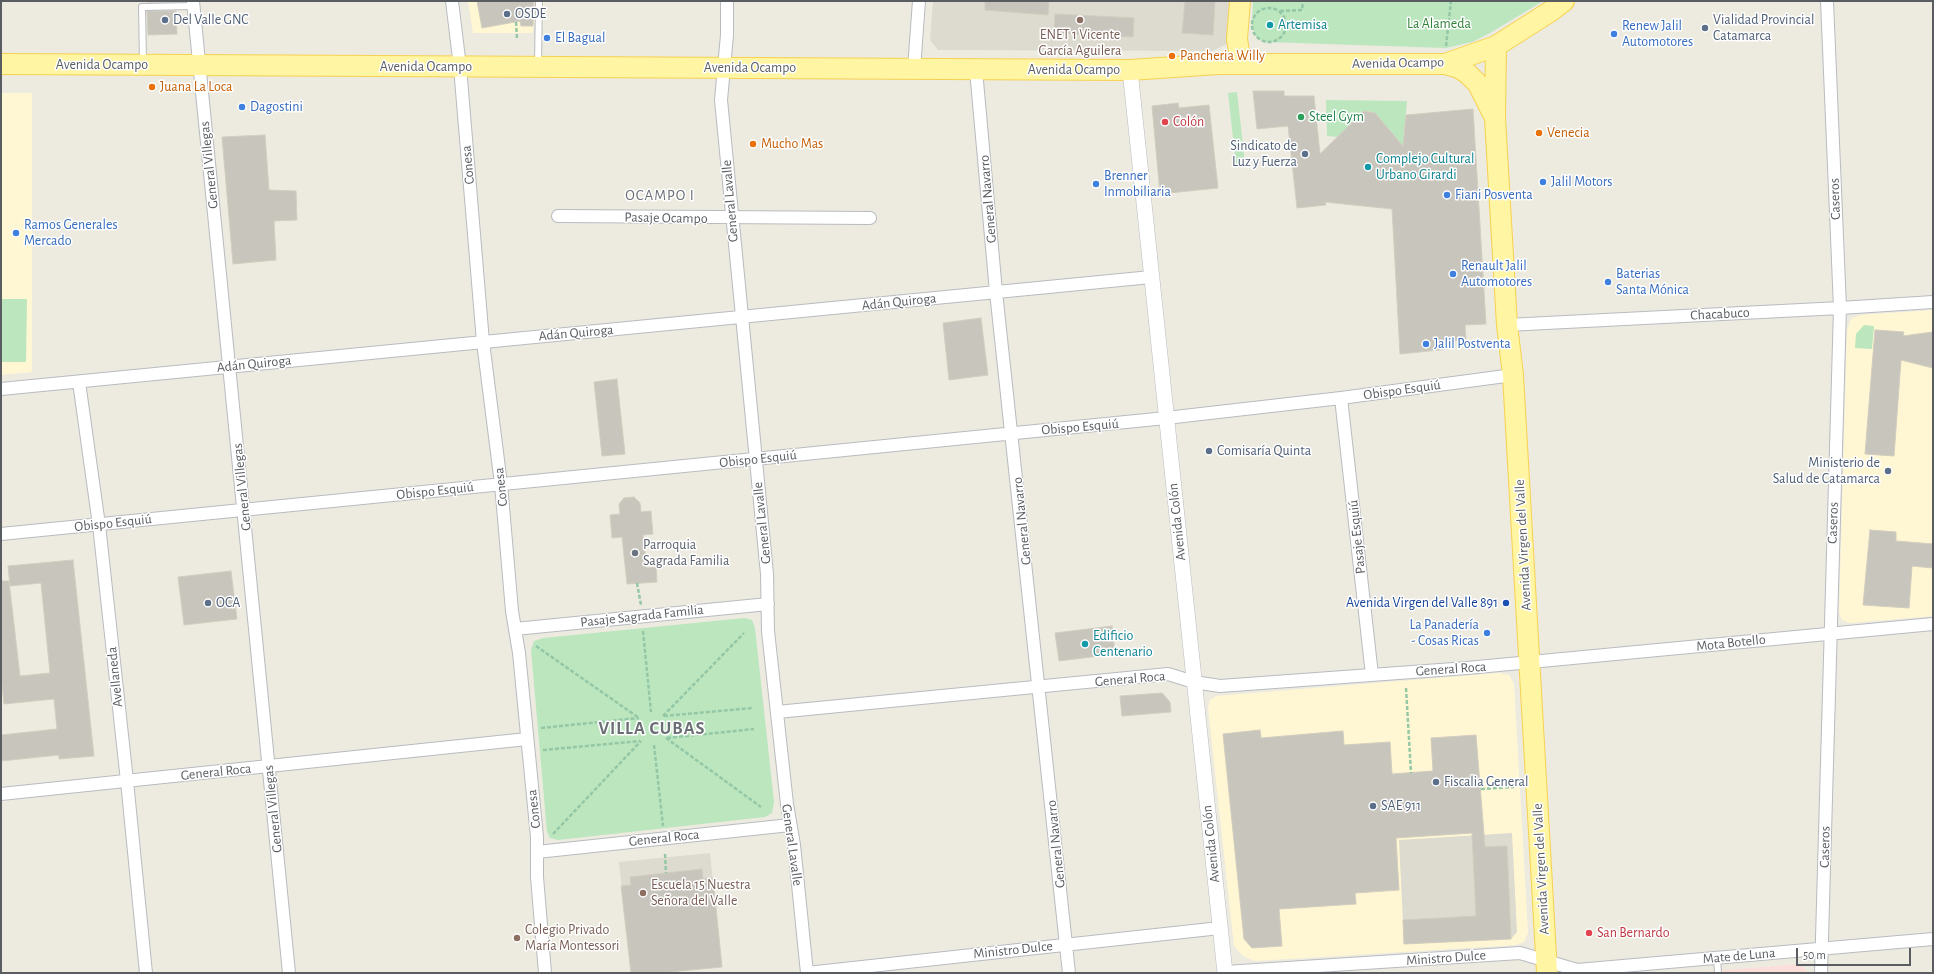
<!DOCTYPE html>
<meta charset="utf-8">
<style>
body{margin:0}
#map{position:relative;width:1934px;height:974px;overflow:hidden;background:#edebe0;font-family:"Alegreya Sans",sans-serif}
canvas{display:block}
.frame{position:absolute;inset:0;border:2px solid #595d62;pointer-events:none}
.scale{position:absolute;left:1796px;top:948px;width:115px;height:18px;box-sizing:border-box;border:2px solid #595d62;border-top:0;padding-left:5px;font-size:12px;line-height:14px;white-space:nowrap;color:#595d62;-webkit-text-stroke:3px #fff;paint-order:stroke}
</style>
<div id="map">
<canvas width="1934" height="974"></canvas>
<div class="frame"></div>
<div class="scale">50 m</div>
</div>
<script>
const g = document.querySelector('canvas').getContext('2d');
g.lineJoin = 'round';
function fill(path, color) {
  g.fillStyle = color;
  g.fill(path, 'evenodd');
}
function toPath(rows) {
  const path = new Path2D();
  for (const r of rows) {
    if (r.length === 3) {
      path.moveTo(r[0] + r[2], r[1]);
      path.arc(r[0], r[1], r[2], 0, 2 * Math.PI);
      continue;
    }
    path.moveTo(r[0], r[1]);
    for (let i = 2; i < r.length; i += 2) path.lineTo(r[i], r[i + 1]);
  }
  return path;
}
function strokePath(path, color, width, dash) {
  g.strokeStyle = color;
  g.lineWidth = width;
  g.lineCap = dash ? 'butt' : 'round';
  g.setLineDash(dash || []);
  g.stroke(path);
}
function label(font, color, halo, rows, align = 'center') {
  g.font = font + ' "Alegreya Sans",sans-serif';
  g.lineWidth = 3;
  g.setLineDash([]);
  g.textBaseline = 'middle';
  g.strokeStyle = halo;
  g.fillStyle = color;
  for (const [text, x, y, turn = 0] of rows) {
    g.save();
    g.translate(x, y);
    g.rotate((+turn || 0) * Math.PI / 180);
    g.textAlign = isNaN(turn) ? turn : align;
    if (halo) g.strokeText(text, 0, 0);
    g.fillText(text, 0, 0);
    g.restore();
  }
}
const commercial = toPath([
 [468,1,544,1,543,27,533,26,533,33,473,33],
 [1,93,32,93,32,372,1,375],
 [1933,310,1933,616,1850,623,1842,620,1839,612,1847,330,1851,319,1860,315],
 [1499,673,1509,675,1514,684,1528,933,1524,942,1516,945,1255,961,1243,956,1234,946,1208,708,1210,700,1216,696]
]);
const education = toPath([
 [933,1,1229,1,1227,44,1212,51,938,50,930,40],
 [1512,833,1517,932,1511,939,1404,944,1399,840],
 [710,853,722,967,659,973,631,973,619,862]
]);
const medical = toPath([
 [1800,964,1809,973,1689,973]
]);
const green = toPath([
 [1253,1,1543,1,1490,33,1472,42,1446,48,1267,42,1257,38,1252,27],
 [1237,92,1245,163,1236,164,1228,93],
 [1326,100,1407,101,1403,146,1375,113,1365,111,1338,137,1327,136],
 [1,299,27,299,26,362,1,362],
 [1864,325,1874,326,1872,349,1855,348,1856,334],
 [745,618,752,620,755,628,774,802,772,813,765,817,558,840,550,838,547,832,531,650,534,641,543,638]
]);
const building = toPath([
 [147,1,175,1,175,2,147,2,147,1],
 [477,1,534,1,533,26,521,26,520,21,482,28,477,1],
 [985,1,1049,1,1048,15,985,10,985,1],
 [1185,1,1215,1,1213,35,1182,33,1185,1],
 [147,11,176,11,177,34,148,35,147,11],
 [1055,14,1134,18,1133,37,1054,33,1055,14],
 [1253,91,1284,91,1284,96,1314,96,1320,154,1364,111,1375,113,1403,146,1406,115,1473,109,1486,324,1465,325,1466,340,1449,341,1449,349,1400,354,1392,209,1325,202,1326,205,1297,208,1288,126,1257,129,1253,91],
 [1178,103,1179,108,1209,105,1218,188,1160,194,1152,106,1178,103],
 [265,135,269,190,296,191,297,220,274,221,276,260,233,264,222,137,265,135],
 [981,318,988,375,949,380,943,323,981,318],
 [1875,330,1904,332,1903,336,1933,332,1933,368,1901,360,1894,456,1865,454,1875,330],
 [617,379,625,454,602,456,594,382,617,379],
 [634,497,640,503,641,512,651,511,653,534,643,535,647,568,656,567,657,582,627,584,622,537,612,538,610,515,620,514,619,504,624,498,634,497],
 [1870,530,1896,532,1896,541,1933,544,1933,568,1912,566,1909,608,1863,605,1870,530],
 [73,560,94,756,59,759,59,755,1,761,1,735,57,729,54,699,4,704,1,675,1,581,9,581,20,676,50,673,41,583,10,586,8,566,73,560],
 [231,571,237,619,184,625,178,577,231,571],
 [1112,626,1115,654,1059,661,1055,633,1112,626],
 [1162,693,1170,702,1171,712,1122,716,1120,696,1162,693],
 [1260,730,1261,738,1343,731,1344,745,1390,742,1392,774,1433,771,1431,738,1476,735,1485,847,1507,846,1511,939,1404,944,1403,920,1476,916,1472,833,1396,838,1399,890,1355,893,1356,904,1279,909,1282,946,1252,948,1244,939,1223,734,1260,730],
 [702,869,703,879,713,878,722,967,659,973,631,973,621,886,631,885,630,877,702,869]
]);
const path = toPath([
 [1269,25,17],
 [1280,11,1302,10,1303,1],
 [516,22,517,39],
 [1446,46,1451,1],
 [637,583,641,605],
 [643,631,651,712],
 [536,646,639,718],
 [1406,688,1411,773],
 [663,716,744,633],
 [664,716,752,708],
 [541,728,639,718],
 [666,738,761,807],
 [667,738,754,729],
 [654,745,663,826],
 [543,750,640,741],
 [1481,789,1514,787],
 [553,834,641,741],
 [665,854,666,873]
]);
const service = toPath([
 [143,62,142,7,194,6],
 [538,63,539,1],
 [1717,958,1718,973]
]);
const minor = toPath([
 [193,1,289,973],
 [452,1,460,67,483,342,501,484,512,611,519,653,537,837,537,877,545,973],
 [727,1,727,35,721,100,767,574,768,631,787,804,794,845,807,973],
 [914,69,919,1],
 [976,70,996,292,1069,973],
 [558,216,870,218],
 [1507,325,1840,308,1933,302],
 [79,382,99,525,127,781,146,973],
 [1,389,1151,277],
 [1341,398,1372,675],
 [1,534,1166,418,1341,398,1513,375],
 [515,629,768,604],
 [777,712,1168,674,1194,682,1220,686,1467,668,1933,624],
 [1,794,527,739],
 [537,852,790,825],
 [1225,972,1520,953,1577,970,1933,939],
 [807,973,1220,928],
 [1821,973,1840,308,1827,1]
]);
const tertiary = toPath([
 [1130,70,1225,973]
]);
const primary = toPath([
 [1240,1,1237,39,1241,64],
 [1496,46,1495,118,1507,325,1513,375,1547,973],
 [1,64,1130,70,1218,64,1445,64,1496,46,1551,11,1564,1],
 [1445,64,1459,68,1468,74,1478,84,1493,114]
]);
const markers = [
 [507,14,4,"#5c6f8a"],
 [165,20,4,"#5c6f8a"],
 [1080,20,4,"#8d6e63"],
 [1270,25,4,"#0f9aa8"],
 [1705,28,4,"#5c6f8a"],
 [1614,34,4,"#3f7fe0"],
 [547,38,4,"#3f7fe0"],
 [1172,56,4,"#e8710a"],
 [152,87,4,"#e8710a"],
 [242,107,4,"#3f7fe0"],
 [1301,117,4,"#2e9e5b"],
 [1165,122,4,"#e0444e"],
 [1539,133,4,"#e8710a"],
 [753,144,4,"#e8710a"],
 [1305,154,4,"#5c6f8a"],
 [1368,167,4,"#0f9aa8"],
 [1543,182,4,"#3f7fe0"],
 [1096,184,4,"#3f7fe0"],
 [1447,195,4,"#3f7fe0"],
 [16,233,4,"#3f7fe0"],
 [1453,274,4,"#3f7fe0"],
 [1608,282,4,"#3f7fe0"],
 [1426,344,4,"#3f7fe0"],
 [1209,451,4,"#5c6f8a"],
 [1888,471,4,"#5c6f8a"],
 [635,553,4,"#6b7280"],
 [208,603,4,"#5c6f8a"],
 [1506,603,4,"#1a4fb4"],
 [1487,633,4,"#3f7fe0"],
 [1085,644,4,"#0f9aa8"],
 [1436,782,4,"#5c6f8a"],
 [1373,806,4,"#5c6f8a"],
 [643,893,4,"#8d6e63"],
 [1589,933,4,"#e0444e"],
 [517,938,4,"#8d6e63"]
];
const serviceNames = [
 ["OSDE",515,14],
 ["Del Valle GNC",173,20],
 ["Vialidad Provincial",1713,20],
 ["Catamarca",1713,36],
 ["Sindicato de",1297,146,"right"],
 ["Luz y Fuerza",1297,162,"right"],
 ["Comisaría Quinta",1217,451],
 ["Ministerio de",1880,463,"right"],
 ["Salud de Catamarca",1880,479,"right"],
 ["OCA",216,603],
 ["Fiscalia General",1444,782],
 ["SAE 911",1381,806]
];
const parkNames = [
 ["La Alameda",1439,24]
];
const cultureNames = [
 ["Artemisa",1278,25],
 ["Complejo Cultural",1376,159],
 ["Urbano Girardi",1376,175],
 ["Edificio",1093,636],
 ["Centenario",1093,652]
];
const shopNames = [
 ["Renew Jalil",1622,26],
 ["Automotores",1622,42],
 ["El Bagual",555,38],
 ["Dagostini",250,107],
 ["Brenner",1104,176],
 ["Inmobiliaria",1104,192],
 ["Jalil Motors",1551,182],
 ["Fiani Posventa",1455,195],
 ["Ramos Generales",24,225],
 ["Mercado",24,241],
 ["Renault Jalil",1461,266],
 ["Automotores",1461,282],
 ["Baterias",1616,274],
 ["Santa Mónica",1616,290],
 ["Jalil Postventa",1434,344],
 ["La Panadería",1479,625,"right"],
 ["- Cosas Ricas",1479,641,"right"]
];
const educationNames = [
 ["ENET 1 Vicente",1080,35,"center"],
 ["García Aguilera",1080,51,"center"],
 ["Escuela 15 Nuestra",651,885],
 ["Señora del Valle",651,901],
 ["Colegio Privado",525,930],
 ["María Montessori",525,946]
];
const foodNames = [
 ["Pancheria Willy",1180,56],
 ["Juana La Loca",160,87],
 ["Venecia",1547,133],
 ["Mucho Mas",761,144]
];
const streetNames = [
 ["Avenida Ocampo",1398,63,-1],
 ["Avenida Ocampo",102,65],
 ["Avenida Ocampo",426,67],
 ["Avenida Ocampo",750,68],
 ["Avenida Ocampo",1074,70],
 ["General Villegas",209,165,-96],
 ["Conesa",468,165,-95],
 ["General Navarro",988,199,-95],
 ["Caseros",1835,199,-92],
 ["General Lavalle",730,201,-95],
 ["Pasaje Ocampo",666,218,1],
 ["Adán Quiroga",899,302,-6],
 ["Chacabuco",1720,314,-3],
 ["Adán Quiroga",576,333,-5],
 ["Adán Quiroga",254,364,-6],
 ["Obispo Esquiú",1402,390,-8],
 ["Obispo Esquiú",1080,427,-5],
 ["Obispo Esquiú",758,459,-6],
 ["General Villegas",242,487,-96],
 ["Conesa",501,487,-96],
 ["Obispo Esquiú",435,491,-6],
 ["General Navarro",1022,521,-96],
 ["Avenida Colón",1177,522,-96],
 ["Obispo Esquiú",113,523,-6],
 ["General Lavalle",762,523,-96],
 ["Caseros",1833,523,-88],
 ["Pasaje Esquiú",1357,537,-96],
 ["Avenida Virgen del Valle",1523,545,-93],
 ["Pasaje Sagrada Familia",642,616,-6],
 ["Mota Botello",1731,643,-6],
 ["General Roca",1451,669,-4],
 ["Avellaneda",115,677,-96],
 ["General Roca",1130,679,-5],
 ["General Roca",216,772,-6],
 ["General Villegas",273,809,-96],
 ["Conesa",534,809,-96],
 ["General Roca",664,838,-6],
 ["General Navarro",1056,844,-96],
 ["Avenida Colón",1211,844,-96],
 ["General Lavalle",792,845,82],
 ["Caseros",1825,847,-89],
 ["Avenida Virgen del Valle",1541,869,-93],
 ["Ministro Dulce",1013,950,-6],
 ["Mate de Luna",1739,956,-5],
 ["Ministro Dulce",1446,958,-4]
];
const leisureNames = [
 ["Steel Gym",1309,117]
];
const healthNames = [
 ["Colón",1173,122],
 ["San Bernardo",1597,933]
];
const worshipNames = [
 ["Parroquia",643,545],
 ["Sagrada Familia",643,561]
];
const transitNames = [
 ["Avenida Virgen del Valle 891",1498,603]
];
const neighbourhoodNames = [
 ["OCAMPO I",660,195]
];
const districtNames = [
 ["VILLA CUBAS",652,729]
];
fill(commercial, '#fff7d3');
fill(education, '#dddacf');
fill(medical, '#fcdfda');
fill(green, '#bbe6be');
fill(building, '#c8c5bd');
strokePath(building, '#d2cdbe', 1);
strokePath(service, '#b8bbc0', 8);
strokePath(minor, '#b8bbc0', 14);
strokePath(tertiary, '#b8bbc0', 16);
strokePath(primary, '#f7d14f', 22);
strokePath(path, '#94c7a5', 2.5, [4, 2]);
strokePath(service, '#fff', 6);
strokePath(minor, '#fff', 12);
strokePath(tertiary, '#fff', 15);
strokePath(primary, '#fff5a3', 20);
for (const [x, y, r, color] of markers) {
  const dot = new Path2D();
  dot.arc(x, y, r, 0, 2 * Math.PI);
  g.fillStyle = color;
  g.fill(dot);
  strokePath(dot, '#fff', 1.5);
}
label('14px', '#4e5e75', '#fff', serviceNames, 'left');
label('14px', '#308239', '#fff', parkNames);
label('14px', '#0d838f', '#fff', cultureNames, 'left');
label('14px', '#366cbe', '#fff', shopNames, 'left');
label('14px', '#785e54', '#fff', educationNames, 'left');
label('14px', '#c56008', '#fff', foodNames, 'left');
label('14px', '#595d62', '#fff', streetNames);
label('14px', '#27864d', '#fff', leisureNames, 'left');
label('14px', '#be3a42', '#fff', healthNames, 'left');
label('14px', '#5b616d', '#fff', worshipNames, 'left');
label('14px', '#164399', '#fff', transitNames, 'right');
g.letterSpacing = '1px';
label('15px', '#6a6f74', '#fff', neighbourhoodNames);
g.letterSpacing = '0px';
g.letterSpacing = '1px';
label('bold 18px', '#6a6f74', '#fff', districtNames);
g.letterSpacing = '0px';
</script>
